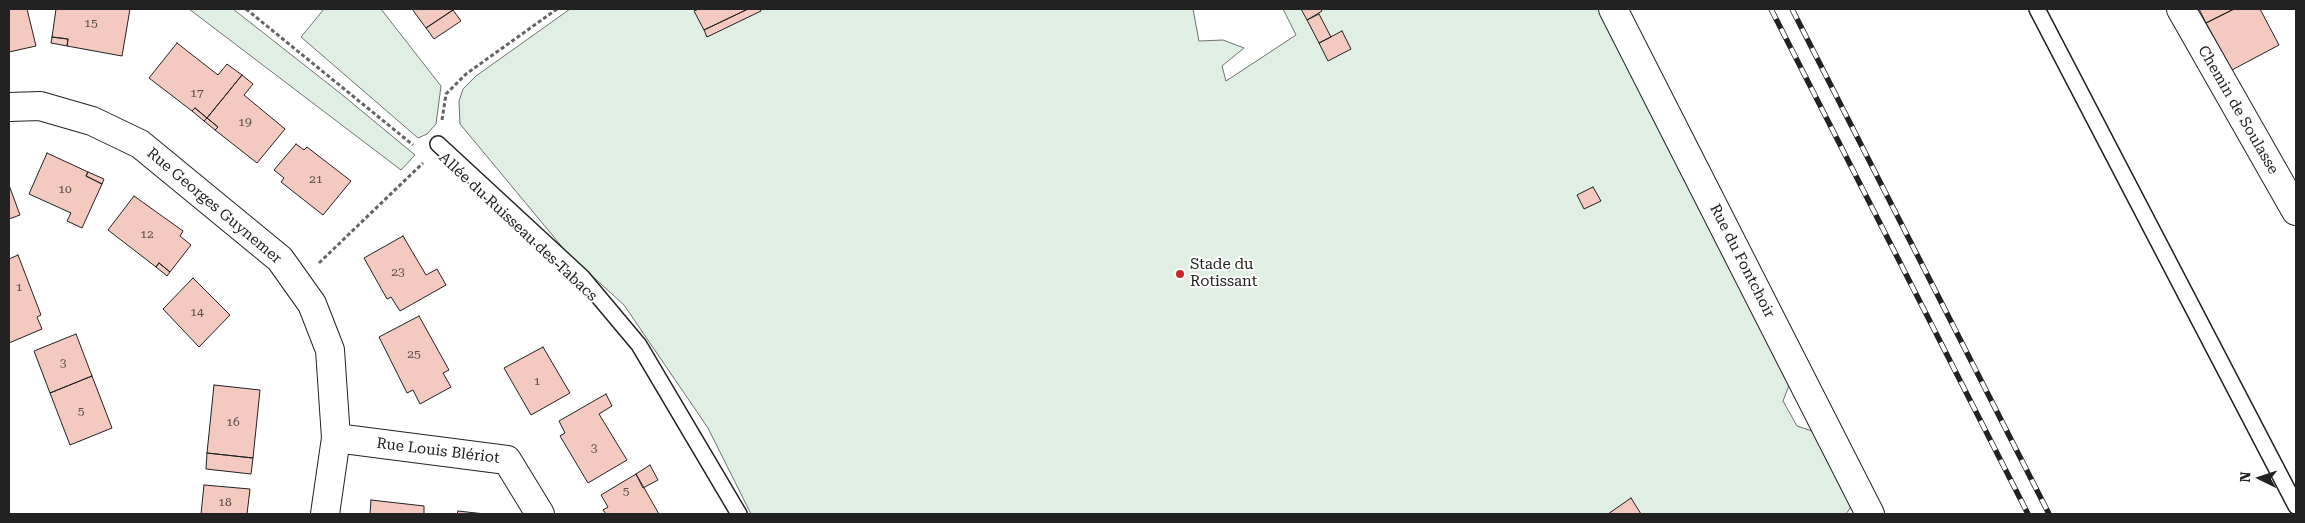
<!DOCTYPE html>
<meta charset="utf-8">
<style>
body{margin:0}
#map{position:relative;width:2305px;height:523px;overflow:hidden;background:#fff;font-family:"Roboto Serif",serif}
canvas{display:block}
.frame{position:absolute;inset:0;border:10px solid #222;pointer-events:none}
.north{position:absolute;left:2235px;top:453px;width:50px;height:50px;-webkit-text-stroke:4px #fff;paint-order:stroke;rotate:274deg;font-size:14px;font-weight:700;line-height:20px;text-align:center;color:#222}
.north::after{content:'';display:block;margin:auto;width:18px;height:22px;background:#222;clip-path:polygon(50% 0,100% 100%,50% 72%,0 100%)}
</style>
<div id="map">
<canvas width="2305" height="523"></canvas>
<div class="frame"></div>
<div class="north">N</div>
</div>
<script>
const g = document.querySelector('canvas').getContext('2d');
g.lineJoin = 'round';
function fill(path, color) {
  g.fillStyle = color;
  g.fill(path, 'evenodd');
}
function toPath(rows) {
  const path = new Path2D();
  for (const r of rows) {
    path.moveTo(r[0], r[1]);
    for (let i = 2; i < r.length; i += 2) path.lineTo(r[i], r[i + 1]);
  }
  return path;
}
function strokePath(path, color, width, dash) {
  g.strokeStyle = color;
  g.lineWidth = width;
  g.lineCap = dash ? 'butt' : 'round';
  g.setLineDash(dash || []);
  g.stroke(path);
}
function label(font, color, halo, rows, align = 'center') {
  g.font = font + ' "Roboto Serif",serif';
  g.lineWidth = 4;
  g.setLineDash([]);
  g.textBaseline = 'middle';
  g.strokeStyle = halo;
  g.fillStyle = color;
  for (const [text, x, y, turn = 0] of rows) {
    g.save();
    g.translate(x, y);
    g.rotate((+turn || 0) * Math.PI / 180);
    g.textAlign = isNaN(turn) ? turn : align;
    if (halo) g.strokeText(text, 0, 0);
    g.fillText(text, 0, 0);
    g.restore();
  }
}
const green = toPath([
 [189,9,233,9,340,93,415,155,401,170,189,9],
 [324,9,381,9,441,86,436,124,427,134,418,138,301,37,324,9],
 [570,9,1193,9,1199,41,1223,40,1244,48,1222,66,1226,81,1296,35,1283,9,1599,9,1791,380,1783,401,1797,426,1818,433,1852,500,1850,508,1846,514,751,514,708,428,624,305,568,254,460,124,459,101,463,89,476,76,570,9]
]);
const building = toPath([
 [9,9,27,9,36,46,9,52,9,9],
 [56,9,130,9,122,56,67,46,68,39,52,37,56,9],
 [412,9,452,9,453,10,426,28,412,9],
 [699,9,748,9,704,30,694,11,699,9],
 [748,9,760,9,761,11,707,37,704,30,748,9],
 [1301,9,1321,9,1322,11,1307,20,1301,9],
 [2199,9,2234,9,2206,23,2199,9],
 [2234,9,2260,9,2279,45,2232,70,2206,23,2234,9],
 [453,10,461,21,434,39,426,28,453,10],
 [1319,14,1331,37,1319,43,1307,20,1319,14],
 [1342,31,1351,49,1328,61,1319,43,1342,31],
 [52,37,68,39,67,46,51,43,52,37],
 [177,43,218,75,227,64,242,75,207,118,195,108,192,111,149,78,177,43],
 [242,75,253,84,244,95,285,129,257,163,215,130,218,127,207,118,242,75],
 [195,108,207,118,204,121,192,111,195,108],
 [207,118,218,127,215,130,204,121,207,118],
 [296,144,304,150,307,147,351,181,323,215,281,182,284,178,274,170,296,144],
 [47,153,88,172,86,176,102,184,82,228,67,221,71,213,29,194,47,153],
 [88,172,104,179,102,184,86,176,88,172],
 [9,185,20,215,9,219,9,185],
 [1593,187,1601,201,1584,209,1577,195,1593,187],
 [134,196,183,231,180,236,191,245,170,272,159,263,156,267,108,230,134,196],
 [403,236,426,275,437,269,446,285,400,311,391,297,387,299,364,258,403,236],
 [18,255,41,315,37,317,42,329,9,343,9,259,18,255],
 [159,263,170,272,167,276,156,267,159,263],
 [193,278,230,315,199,347,163,309,193,278],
 [419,316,449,370,443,373,451,387,420,404,413,390,407,393,379,337,419,316],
 [76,334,92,376,50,393,34,351,76,334],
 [543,347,570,393,531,415,504,368,543,347],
 [92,376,112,428,70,445,50,393,92,376],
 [214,385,260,390,253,458,207,453,214,385],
 [606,394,612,406,599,414,627,460,588,483,560,436,565,433,559,421,606,394],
 [207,453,253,458,251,474,206,469,207,453],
 [650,465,658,480,643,488,636,474,650,465],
 [636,474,659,514,606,514,603,510,608,507,601,495,636,474],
 [204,485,250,489,247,514,201,514,204,485],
 [1631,498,1641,514,1608,514,1631,498],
 [371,500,424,506,424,514,370,514,371,500],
 [458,511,485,514,457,514,458,511]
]);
const path = toPath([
 [246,9,413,145],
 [442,120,446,94,466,74,557,9],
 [319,263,423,163]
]);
const service = toPath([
 [2037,9,2296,506],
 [438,144,582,277,639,345,739,514]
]);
const minor = toPath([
 [1613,9,1870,514],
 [2181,9,2296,211],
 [9,107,40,106,92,121,140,144,280,259,312,304,330,350,336,438,325,514],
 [336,438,507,460,540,514]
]);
const rail = toPath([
 [1771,9,2028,514],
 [1792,9,2049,514]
]);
const markers = [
 [1180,274,5,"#c62828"]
];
const numberNames = [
 ["15",91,23],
 ["17",197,93],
 ["19",245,122],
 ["21",316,179],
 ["10",65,189],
 ["12",147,234],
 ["23",398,272],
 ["1",19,287],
 ["14",197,312],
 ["25",414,354],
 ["3",63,363],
 ["1",537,381],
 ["5",81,411],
 ["16",233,422],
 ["3",594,448],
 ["5",626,491],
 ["18",225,502]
];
const streetNames = [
 ["Chemin de Soulasse",2238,110,60],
 ["Rue Georges Guynemer",214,206,40],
 ["Allée du Ruisseau des Tabacs",518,227,43],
 ["Rue du Fontchoir",1742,261,63],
 ["Rue Louis Blériot",438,451,7]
];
const poiNames = [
 ["Stade du",1190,265],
 ["Rotissant",1190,282]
];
fill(green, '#e0efe3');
strokePath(green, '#6f6f6f', 1);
fill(building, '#f3c9c0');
strokePath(building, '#222', 1);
strokePath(service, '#222', 18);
strokePath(minor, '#222', 30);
strokePath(path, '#646464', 3, [4, 2.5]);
strokePath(service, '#fff', 15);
strokePath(minor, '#fff', 28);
strokePath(rail, '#222', 5.5);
strokePath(rail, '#fff', 4, [11]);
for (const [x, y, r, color] of markers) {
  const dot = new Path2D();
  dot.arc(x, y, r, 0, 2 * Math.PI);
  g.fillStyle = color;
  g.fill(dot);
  strokePath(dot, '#fff', 2);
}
label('12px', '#564c4a', null, numberNames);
label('15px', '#222', '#fff', streetNames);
label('15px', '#222', '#fff', poiNames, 'left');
</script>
